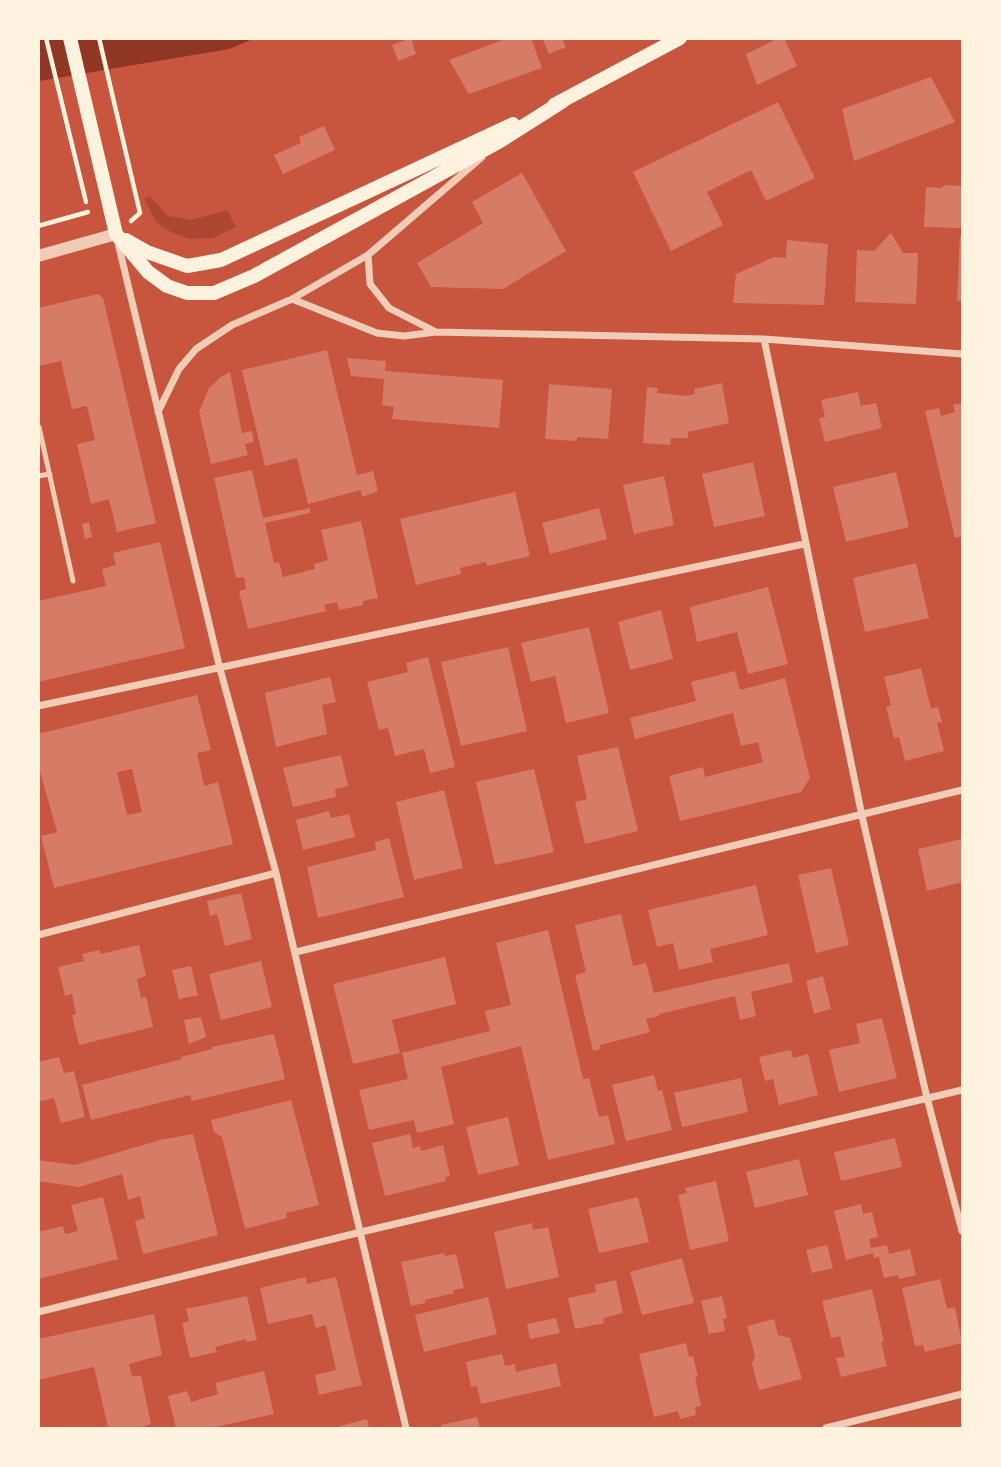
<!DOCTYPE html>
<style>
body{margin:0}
#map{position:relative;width:1001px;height:1467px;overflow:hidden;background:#c8553d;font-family:"Golos Text",sans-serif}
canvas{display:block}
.frame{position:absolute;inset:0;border:40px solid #fff3e0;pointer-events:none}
</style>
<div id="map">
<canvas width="1001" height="1467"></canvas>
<div class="frame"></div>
</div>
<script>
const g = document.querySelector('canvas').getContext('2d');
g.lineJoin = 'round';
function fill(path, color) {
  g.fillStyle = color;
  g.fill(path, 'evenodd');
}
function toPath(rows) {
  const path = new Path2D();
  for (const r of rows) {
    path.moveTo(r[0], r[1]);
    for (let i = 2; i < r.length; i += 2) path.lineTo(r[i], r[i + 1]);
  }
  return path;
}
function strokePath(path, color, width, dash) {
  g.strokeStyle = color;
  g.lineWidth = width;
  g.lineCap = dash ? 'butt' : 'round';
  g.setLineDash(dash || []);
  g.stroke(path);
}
const green = toPath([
 [150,196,168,216,191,220,227,210,236,227,213,238,190,239,171,232,156,222,144,198]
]);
const water = toPath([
 [39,39,253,39,229,49,39,81]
]);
const building = toPath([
 [411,38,416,54,398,61,392,45],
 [508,38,531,38,542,68,469,94,449,60],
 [542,38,562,38,566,47,549,54],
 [779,38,784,38,797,66,757,85,746,54],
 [931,77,955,122,854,161,842,109],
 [778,102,815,178,766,201,751,170,707,192,723,225,671,251,633,172],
 [324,126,335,150,283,174,274,155,301,143,299,137],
 [522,173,566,251,503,289,431,287,417,263,483,223,472,202],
 [945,185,962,186,962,228,924,227,926,187,941,188],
 [891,233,903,253,918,253,916,304,855,302,857,250,874,251],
 [960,236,962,237,962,301,957,301],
 [787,240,828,244,824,305,733,303,736,274,774,257,786,258],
 [98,294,103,298,156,523,117,532,109,499,91,504,77,444,95,440,87,406,72,409,61,361,38,366,38,308],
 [327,350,357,475,373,471,378,491,362,497,361,490,308,504,297,458,265,466,242,370],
 [347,358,386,361,385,371,503,380,499,428,392,419,394,407,382,405,384,379,351,376],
 [230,372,242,433,252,431,254,442,245,444,248,455,211,464,199,412,209,388,222,376],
 [722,383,729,423,688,432,688,438,671,438,670,445,643,443,647,387,658,388,657,393,686,396,695,394,694,389],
 [549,384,612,389,608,439,577,437,577,441,545,439],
 [858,392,861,406,876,403,882,428,825,442,819,418,825,417,821,400],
 [962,403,962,536,955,538,925,411,939,408,941,416,955,412,953,405],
 [753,462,765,516,714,527,702,474],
 [252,470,263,518,310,508,310,513,265,523,274,563,279,562,283,577,315,569,314,564,328,560,321,530,361,521,378,598,363,601,363,605,339,610,337,602,324,605,326,611,248,629,239,591,246,589,244,577,236,578,214,478],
 [896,472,909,527,846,542,833,487],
 [664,476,674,525,634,534,623,485],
 [515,492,530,556,487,566,486,562,460,568,461,574,416,585,400,519],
 [599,508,607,539,550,554,542,523],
 [89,522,92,537,85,539,82,524],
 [160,542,185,648,38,682,38,601,106,586,102,569,116,565,113,553],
 [916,563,929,618,865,632,853,578],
 [768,587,788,664,748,674,737,632,697,642,690,607],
 [661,610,673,659,630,670,618,622],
 [589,627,609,713,566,723,555,676,531,682,521,643],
 [508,647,527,731,461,746,441,662],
 [428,657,455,767,430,773,424,749,395,756,388,728,379,730,367,682,408,672,406,663],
 [921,668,931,709,938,707,942,722,937,723,944,751,905,761,899,737,894,738,886,707,891,705,884,677],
 [735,671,740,690,785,678,810,778,801,792,680,821,669,776,703,767,705,777,763,762,758,742,741,746,733,713,635,739,630,718,696,701,691,682],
 [330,677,336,702,322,705,327,734,276,747,265,693],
 [197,695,211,750,197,753,204,786,218,782,233,844,54,888,41,836,57,832,38,764,38,734],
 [132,769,142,812,127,815,117,772],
 [618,747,638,831,585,844,575,802,587,799,577,756],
 [341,755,348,786,335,789,336,797,293,807,283,768],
 [534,769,554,852,495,865,476,782],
 [444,790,463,868,414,880,396,802],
 [329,811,331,818,349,814,355,837,303,850,296,820],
 [389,838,404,897,318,918,307,867,376,850,375,842],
 [962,839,962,882,927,891,918,849],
 [831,868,849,945,816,953,798,875],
 [756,885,768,935,710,949,713,962,679,970,673,943,657,947,648,910],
 [241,893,252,939,225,946,217,914,210,916,207,901],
 [621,914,633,966,646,963,654,993,789,963,793,982,751,992,756,1016,740,1020,735,996,659,1014,659,1016,646,1019,650,1032,600,1045,601,1049,593,1051,575,975,586,972,575,925],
 [548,930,583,1079,589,1078,599,1117,608,1115,615,1144,548,1160,521,1046,441,1067,454,1124,417,1133,414,1120,369,1130,359,1090,408,1079,402,1053,490,1031,485,1011,511,1005,496,943],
 [139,945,146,976,137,979,141,998,146,997,153,1027,79,1045,72,1015,76,1014,72,994,65,996,58,967,84,961,82,954,100,950,100,954],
 [445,957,456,1004,392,1020,400,1053,353,1064,333,984],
 [261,961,272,1007,221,1020,209,974],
 [191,966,198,995,179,999,172,970],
 [823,976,831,1009,814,1014,806,981],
 [201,1017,206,1037,189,1044,184,1020],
 [882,1018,897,1078,839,1092,829,1050,860,1043,856,1024],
 [274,1034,285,1079,192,1101,190,1095,91,1120,82,1085,182,1059,181,1057,212,1049,212,1047],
 [791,1050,793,1058,808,1054,818,1095,779,1105,773,1079,765,1081,759,1057],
 [59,1057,64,1073,74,1071,85,1117,61,1123,54,1098,38,1102,38,1062],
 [654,1075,658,1091,662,1090,672,1130,626,1141,612,1085],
 [741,1078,748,1112,682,1127,674,1093],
 [291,1100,319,1205,286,1213,287,1218,245,1229,222,1137,214,1132,211,1120],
 [508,1117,519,1165,478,1175,466,1127],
 [193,1134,218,1235,143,1254,135,1221,145,1218,140,1196,128,1200,122,1174,79,1187,38,1181,38,1160,75,1165,160,1140],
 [410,1134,413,1148,420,1146,421,1151,443,1145,450,1176,445,1177,446,1181,385,1196,372,1143],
 [895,1138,902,1167,841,1181,834,1152],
 [799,1159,808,1195,755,1208,746,1172],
 [716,1181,729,1241,690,1250,678,1195,687,1193,685,1188],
 [103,1197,118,1259,38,1279,38,1232,63,1226,65,1234,78,1231,71,1205],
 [638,1197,649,1242,599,1253,588,1209],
 [861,1204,863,1214,872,1212,878,1237,869,1239,871,1248,887,1245,889,1254,910,1249,916,1275,899,1279,898,1275,884,1278,879,1257,874,1258,873,1253,846,1260,834,1211],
 [532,1223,533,1230,548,1227,559,1277,506,1289,494,1232],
 [827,1245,833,1268,812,1273,806,1250],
 [444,1253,445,1256,456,1254,464,1288,453,1290,454,1293,425,1300,425,1303,411,1306,401,1262],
 [682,1258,694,1303,642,1315,630,1272],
 [306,1277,307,1284,336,1277,362,1385,319,1395,315,1375,336,1370,326,1325,316,1328,312,1314,268,1324,260,1288],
 [940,1279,947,1309,955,1307,962,1343,925,1352,923,1345,915,1346,902,1288],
 [616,1280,623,1313,603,1318,604,1323,575,1329,568,1298,596,1292,595,1285],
 [872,1289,884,1341,881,1342,887,1366,841,1377,836,1358,845,1357,840,1336,831,1338,822,1301],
 [247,1296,257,1340,247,1342,246,1339,215,1347,217,1352,190,1358,182,1323,189,1321,186,1309],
 [722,1296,727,1318,723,1319,725,1331,709,1334,701,1301],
 [488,1297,497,1334,424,1352,415,1315],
 [154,1314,162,1355,129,1364,132,1376,141,1376,151,1424,139,1428,108,1427,94,1367,38,1380,38,1339],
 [556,1318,560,1333,530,1339,527,1324],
 [774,1319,778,1335,790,1338,802,1379,759,1390,752,1364,755,1356,747,1326],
 [686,1343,689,1357,693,1356,698,1376,695,1377,701,1406,695,1407,696,1415,680,1419,678,1411,654,1417,639,1354],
 [502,1354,505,1366,515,1364,516,1372,556,1363,561,1386,481,1404,477,1386,471,1387,466,1362],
 [264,1371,274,1414,211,1428,176,1428,168,1396,187,1391,191,1402,218,1394,215,1383],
 [477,1417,480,1428,442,1428,441,1425],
 [367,1419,369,1428,333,1428]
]);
const path = toPath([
 [46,38,86,202],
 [99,38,140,213,131,221],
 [38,226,88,212]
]);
const service = toPath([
 [39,427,73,581],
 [38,476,50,474]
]);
const minor = toPath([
 [117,239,220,669,276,873,406,1428],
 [368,255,370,284,389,308,436,332],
 [292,299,377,333,404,336,436,332,764,339,962,354],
 [764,339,862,816,927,1098,962,1231],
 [158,412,179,369,196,349,232,325,292,299,368,255,482,157],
 [38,706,804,544],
 [38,935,276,873],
 [296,952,962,790],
 [38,1312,361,1232,962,1090],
 [826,1428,962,1394]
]);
const tertiary = toPath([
 [38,256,116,234]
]);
const secondary = toPath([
 [70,38,116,234,148,272,167,286,187,293,214,293,254,276,500,141,563,101],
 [554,105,680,38],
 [126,240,147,252,187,266,221,260,513,124]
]);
fill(green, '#ae4732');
fill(water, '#8f3625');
fill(building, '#d67c66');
strokePath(path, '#fff3e0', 4.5);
strokePath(service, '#f1ccb7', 5);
strokePath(minor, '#f1ccb7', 7);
strokePath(tertiary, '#f1ccb7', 12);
strokePath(secondary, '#fff3e0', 14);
</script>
